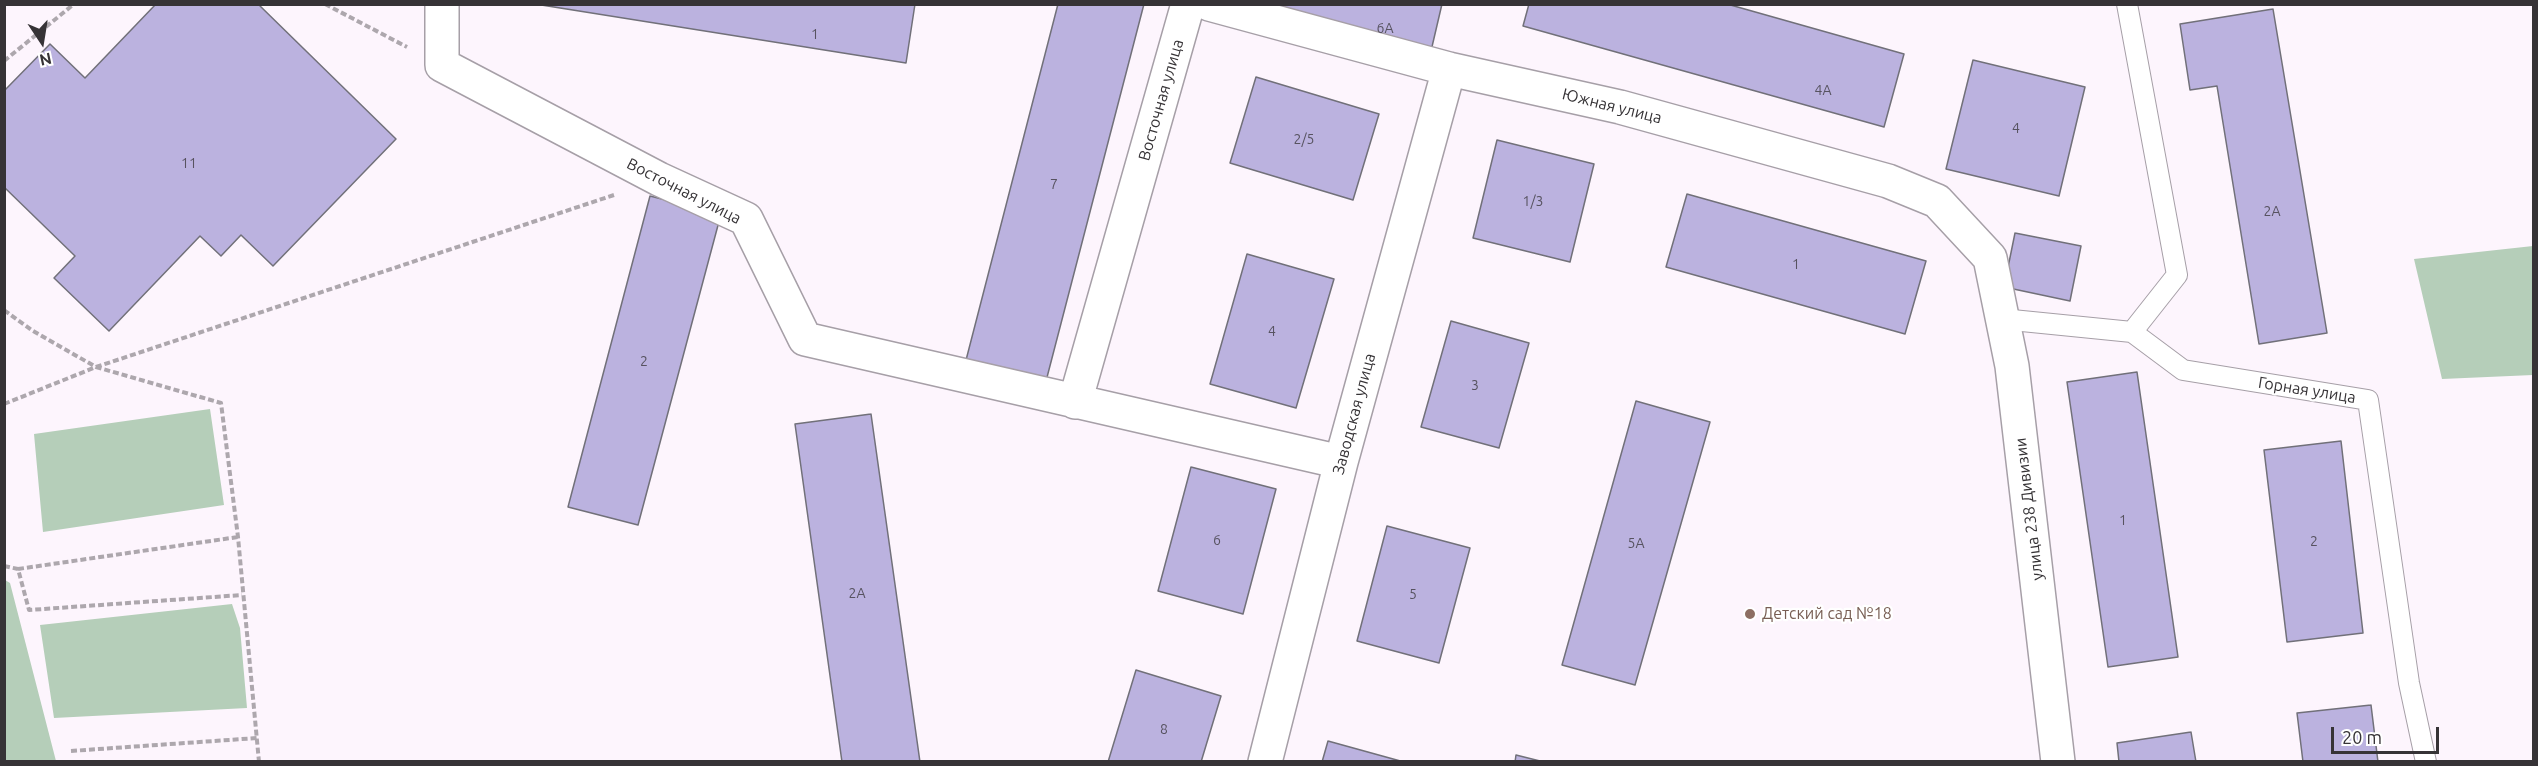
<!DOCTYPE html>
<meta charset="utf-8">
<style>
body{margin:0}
#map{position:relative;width:2538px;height:766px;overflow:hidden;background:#fdf5fd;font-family:Ubuntu,sans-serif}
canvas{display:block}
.frame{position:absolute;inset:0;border:6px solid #363336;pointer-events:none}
.north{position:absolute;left:12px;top:12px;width:60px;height:60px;-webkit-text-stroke:4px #fff;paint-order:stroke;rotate:168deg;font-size:16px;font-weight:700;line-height:24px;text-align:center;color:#363336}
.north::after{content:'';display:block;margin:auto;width:21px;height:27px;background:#363336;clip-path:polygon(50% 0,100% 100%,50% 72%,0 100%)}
.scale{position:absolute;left:2331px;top:727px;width:108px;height:27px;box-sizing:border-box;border:3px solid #363336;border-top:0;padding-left:8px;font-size:18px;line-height:21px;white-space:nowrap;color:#363336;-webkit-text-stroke:4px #fff;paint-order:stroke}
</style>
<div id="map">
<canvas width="2538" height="766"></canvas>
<div class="frame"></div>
<div class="north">N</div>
<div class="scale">20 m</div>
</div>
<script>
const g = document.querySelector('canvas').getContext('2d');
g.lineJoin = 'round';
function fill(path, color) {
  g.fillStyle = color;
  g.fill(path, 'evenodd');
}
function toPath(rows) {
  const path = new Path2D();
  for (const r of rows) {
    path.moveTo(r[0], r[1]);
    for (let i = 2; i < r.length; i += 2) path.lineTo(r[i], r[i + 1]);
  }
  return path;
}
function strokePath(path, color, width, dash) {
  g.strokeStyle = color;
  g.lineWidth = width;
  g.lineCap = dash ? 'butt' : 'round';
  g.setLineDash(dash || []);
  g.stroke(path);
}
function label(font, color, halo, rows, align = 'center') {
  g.font = font + ' Ubuntu,sans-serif';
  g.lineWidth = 4.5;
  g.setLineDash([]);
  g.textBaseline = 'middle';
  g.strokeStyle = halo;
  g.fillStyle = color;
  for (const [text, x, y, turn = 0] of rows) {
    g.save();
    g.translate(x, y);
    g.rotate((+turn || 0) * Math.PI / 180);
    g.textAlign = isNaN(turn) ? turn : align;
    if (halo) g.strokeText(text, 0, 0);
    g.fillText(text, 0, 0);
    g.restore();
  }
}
const green = toPath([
 [2533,246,2533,375,2442,379,2414,259],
 [210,409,224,505,43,532,34,434],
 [5,580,10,583,56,761,5,761],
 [232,604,240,628,247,708,54,718,40,625]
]);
const building = toPath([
 [156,4,258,4,396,139,273,266,241,235,221,256,200,236,109,331,54,278,75,256,4,187,4,91,50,44,85,78,156,4],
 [535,4,915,4,906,63,535,4],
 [1058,4,1144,4,1045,385,965,364,1058,4],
 [1237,4,1442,4,1431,51,1237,4],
 [1529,4,1727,4,1904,54,1884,127,1523,26,1529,4],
 [2273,9,2327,333,2259,344,2217,86,2190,90,2180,24,2273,9],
 [1973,60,2085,87,2059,196,1946,169,1973,60],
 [1256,77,1379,114,1353,200,1230,163,1256,77],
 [1497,140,1594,164,1570,262,1473,238,1497,140],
 [1687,194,1926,261,1905,334,1666,267,1687,194],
 [650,196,721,214,638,525,568,507,650,196],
 [2015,233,2081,246,2070,301,2004,287,2015,233],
 [1247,254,1334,279,1296,408,1210,384,1247,254],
 [1451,321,1529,343,1499,448,1421,427,1451,321],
 [2137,372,2178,657,2108,667,2067,382,2137,372],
 [1636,401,1710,422,1635,685,1562,665,1636,401],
 [871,414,920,762,842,762,795,424,871,414],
 [2341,441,2363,633,2287,642,2264,450,2341,441],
 [1191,467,1276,489,1243,614,1158,591,1191,467],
 [1387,526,1470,548,1439,663,1357,641,1387,526],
 [1136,670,1221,696,1201,762,1108,762,1136,670],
 [2371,705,2378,762,2303,762,2297,713,2371,705],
 [2191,732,2196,762,2119,762,2117,743,2191,732],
 [1328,741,1404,762,1322,762,1328,741],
 [1516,755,1544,762,1515,762,1516,755]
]);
const path = toPath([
 [325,4,407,47],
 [4,61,74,4],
 [4,310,33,331,96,367,221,403,238,537,259,762],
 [4,404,96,367,614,195],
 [4,566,18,569,29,610,242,595],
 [18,569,238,537],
 [71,751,257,738]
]);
const service = toPath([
 [2127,4,2177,275,2132,332],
 [2002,319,2132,332,2183,370,2368,400,2409,683,2426,762]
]);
const minor = toPath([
 [442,4,442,65,659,179,746,219,805,339,1341,462],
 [1209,4,1449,69,1620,107,1888,181,1937,201,1990,258,2012,366,2058,762],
 [1075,402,1188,4],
 [1265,762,1341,462,1449,69]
]);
const markers = [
 [1750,614,6,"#8d6e63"]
];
const numberNames = [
 ["6А",1385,28],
 ["1",815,34],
 ["4А",1823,90],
 ["4",2016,128],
 ["2/5",1304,139],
 ["11",189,163],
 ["7",1054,184],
 ["1/3",1533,201],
 ["2А",2272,211],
 ["1",1796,264],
 ["4",1272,331],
 ["2",644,361],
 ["3",1475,385],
 ["1",2123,520],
 ["6",1217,540],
 ["2",2314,541],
 ["5А",1636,543],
 ["2А",857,593],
 ["5",1413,594],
 ["8",1164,729]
];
const streetNames = [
 ["Восточная улица",1161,100,-74],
 ["Южная улица",1612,106,14],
 ["Восточная улица",684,191,27],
 ["Горная улица",2307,390,9],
 ["Заводская улица",1354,414,-75],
 ["улица 238 Дивизии",2029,509,-97]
];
const educationNames = [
 ["Детский сад №18",1762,614]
];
fill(green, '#b5ceb9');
fill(building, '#bbb2df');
strokePath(building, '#717079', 1.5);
strokePath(service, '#a69fa7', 22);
strokePath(minor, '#a69fa7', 36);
strokePath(path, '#ada7ad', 4, [6, 3]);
strokePath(service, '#fff', 20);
strokePath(minor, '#fff', 33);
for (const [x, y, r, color] of markers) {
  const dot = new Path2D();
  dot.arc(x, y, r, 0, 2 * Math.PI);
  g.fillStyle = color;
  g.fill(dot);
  strokePath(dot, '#fff', 2);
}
label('14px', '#575360', null, numberNames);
label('16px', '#363336', '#fff', streetNames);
label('16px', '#785e54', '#fff', educationNames, 'left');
</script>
